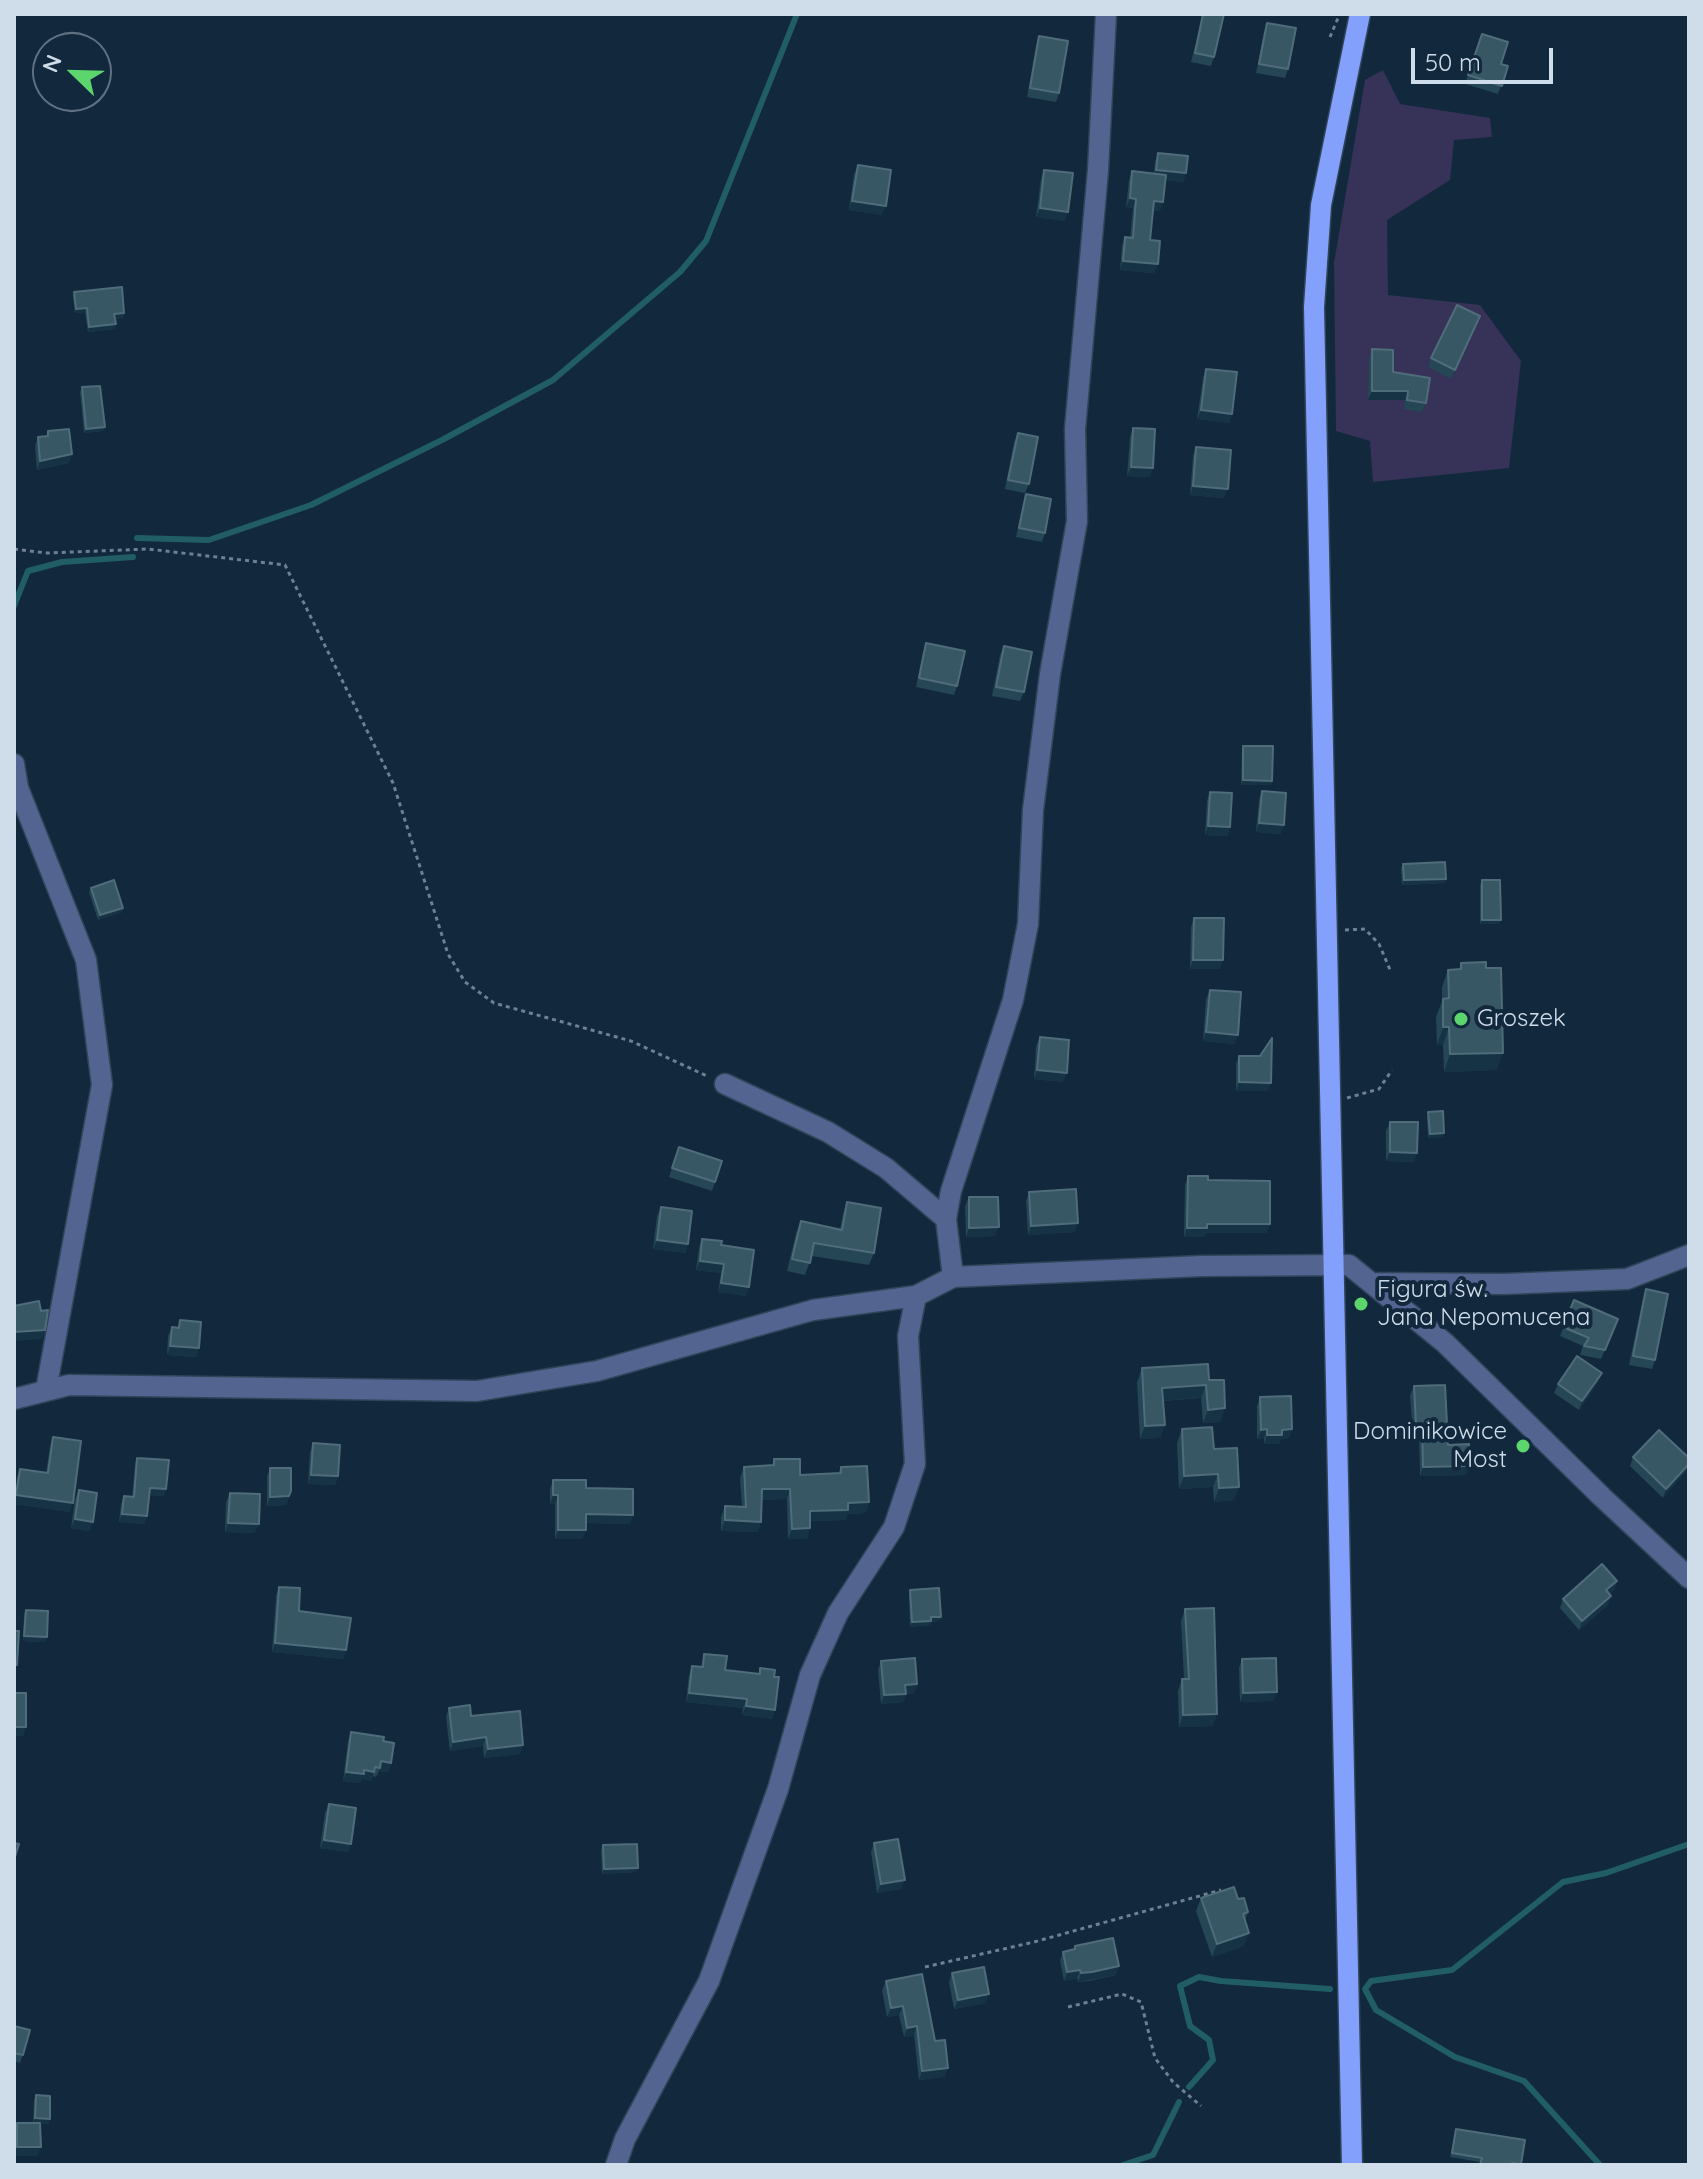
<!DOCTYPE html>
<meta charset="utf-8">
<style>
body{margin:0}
#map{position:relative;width:1703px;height:2179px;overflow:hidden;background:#12283d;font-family:Quicksand,sans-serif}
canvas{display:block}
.frame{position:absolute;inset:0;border:16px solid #cfddea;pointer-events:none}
.north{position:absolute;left:32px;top:32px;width:80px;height:80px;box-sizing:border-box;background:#12283d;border:2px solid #5e7082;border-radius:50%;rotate:293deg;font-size:22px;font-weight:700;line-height:32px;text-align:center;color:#cfddea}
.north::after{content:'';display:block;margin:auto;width:28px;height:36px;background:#5cd56d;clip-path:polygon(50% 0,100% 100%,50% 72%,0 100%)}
.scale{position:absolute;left:1411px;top:48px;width:142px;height:36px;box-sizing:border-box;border:4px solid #cfddea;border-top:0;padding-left:10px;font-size:24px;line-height:28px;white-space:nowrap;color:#cfddea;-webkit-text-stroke:6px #12283d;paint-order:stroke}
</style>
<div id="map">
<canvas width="1703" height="2179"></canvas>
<div class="frame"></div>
<div class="north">N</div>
<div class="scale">50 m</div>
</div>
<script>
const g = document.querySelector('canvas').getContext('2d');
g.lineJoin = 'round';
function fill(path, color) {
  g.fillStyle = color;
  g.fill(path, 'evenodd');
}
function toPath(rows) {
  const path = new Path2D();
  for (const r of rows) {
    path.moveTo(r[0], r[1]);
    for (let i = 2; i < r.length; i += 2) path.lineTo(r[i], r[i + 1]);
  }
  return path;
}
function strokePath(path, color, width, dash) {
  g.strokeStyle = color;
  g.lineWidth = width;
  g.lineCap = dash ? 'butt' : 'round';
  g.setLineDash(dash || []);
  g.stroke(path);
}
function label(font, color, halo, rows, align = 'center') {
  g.font = font + ' Quicksand,sans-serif';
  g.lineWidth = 8;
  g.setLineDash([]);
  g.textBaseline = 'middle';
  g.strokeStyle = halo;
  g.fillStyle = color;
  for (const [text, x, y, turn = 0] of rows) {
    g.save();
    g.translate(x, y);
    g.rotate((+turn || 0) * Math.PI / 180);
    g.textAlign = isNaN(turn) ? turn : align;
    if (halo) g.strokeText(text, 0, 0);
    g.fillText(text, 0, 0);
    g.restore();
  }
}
const green = toPath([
 [1383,70,1400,104,1490,118,1492,137,1454,140,1450,180,1387,220,1388,295,1480,305,1521,361,1509,468,1373,482,1370,441,1336,431,1334,263,1365,80]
]);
const stream = toPath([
 [137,538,209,540,311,505,442,440,553,380,680,272,706,241,797,14],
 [14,606,28,571,62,562,133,557],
 [1189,2087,1213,2060,1209,2040,1190,2026,1180,1986,1199,1977,1221,1981,1330,1989],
 [1123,2165,1153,2155,1179,2102],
 [1600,2165,1524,2081,1455,2057,1376,2010,1365,1989,1371,1981,1452,1970,1563,1882,1606,1873,1689,1844]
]);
const path = toPath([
 [1330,37,1338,18],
 [14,549,47,553,148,549,285,565,393,783,448,954,465,982,494,1003,631,1041,707,1076],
 [1345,930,1365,929,1379,944,1391,972],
 [1347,1098,1379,1089,1392,1070],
 [925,1967,1034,1942,1221,1890],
 [1068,2007,1122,1994,1141,2002,1155,2058,1173,2082,1201,2106]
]);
const minor = toPath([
 [14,764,18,788,86,960,102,1085,46,1390],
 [725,1084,828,1132,886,1168,946,1219],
 [953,1277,946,1219,951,1191,1013,1000,1028,924,1033,810,1050,674,1077,521,1075,429,1098,170,1106,14],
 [1373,1283,1504,1284,1627,1279,1689,1255],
 [14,1399,69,1385,477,1391,597,1371,813,1310,916,1296,953,1277,1202,1266,1349,1265,1445,1343,1602,1497,1689,1578],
 [616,2165,625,2139,709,1981,778,1789,810,1675,838,1613,894,1527,915,1464,908,1336,916,1296]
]);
const major = toPath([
 [1352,2165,1314,307,1321,205,1360,14]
]);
const wall = toPath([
 [1203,14,1224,14,1214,57,1211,66,1191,62],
 [1267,23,1288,69,1285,78,1256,73,1264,32],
 [1482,34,1501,64,1508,66,1498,94,1465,84],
 [1039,36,1059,93,1056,102,1027,97,1036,45],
 [1158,153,1186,173,1183,182,1165,180,1160,211,1153,210,1150,240,1154,273,1120,270,1122,246,1125,237,1130,238,1133,208,1126,207,1129,180,1132,171,1154,174,1155,162],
 [858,165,882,215,849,210,854,174],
 [1044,170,1065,221,1036,217,1041,179],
 [74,292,124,313,123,318,115,319,116,324,114,329,88,332,85,312,75,313,73,296],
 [1477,325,1451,379,1428,367,1431,358],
 [1372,349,1393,372,1426,403,1422,412,1404,409,1405,400,1368,400,1369,358],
 [1206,369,1232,414,1229,423,1197,419,1203,378],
 [82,387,105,427,103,431,84,433,80,392],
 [1133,428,1150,477,1127,476,1130,437],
 [48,431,69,463,37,470,35,446,38,437,46,436],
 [1018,433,1029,484,1025,493,1005,489,1014,442],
 [1196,447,1224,498,1190,495,1193,456],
 [1026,494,1045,533,1042,542,1016,537,1023,503],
 [926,643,957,686,954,695,916,687,923,652],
 [1004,646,1024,692,1020,701,992,696,1000,655],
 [1243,746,1272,781,1271,785,1241,785,1242,750],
 [1262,791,1284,825,1280,834,1256,832,1259,800],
 [1210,792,1230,827,1227,836,1205,835,1207,801],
 [1403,864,1446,879,1444,883,1402,885,1401,868],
 [1482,880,1499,924,1480,924,1480,885],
 [91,888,122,912,98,920,89,892],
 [1194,918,1220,969,1190,969,1191,927],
 [1461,963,1497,1070,1444,1072,1443,1045,1437,1045,1436,1017,1442,1001,1442,987,1448,970,1459,969],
 [1210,990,1235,1044,1203,1041,1206,999],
 [1040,1037,1063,1082,1034,1079,1036,1046],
 [1239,1056,1268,1091,1236,1091,1236,1064],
 [1428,1112,1444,1133,1442,1137,1428,1138,1427,1117],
 [1390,1122,1414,1162,1386,1161,1386,1131],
 [679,1147,715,1182,712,1191,669,1177],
 [1188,1176,1208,1180,1270,1224,1266,1233,1206,1233,1204,1237,1184,1237,1185,1185],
 [1029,1192,1078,1223,1074,1232,1028,1235,1026,1201],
 [969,1197,995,1236,966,1237,965,1206],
 [847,1202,874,1253,869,1265,812,1256,805,1275,787,1271,796,1233,801,1221,840,1229,843,1214],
 [661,1207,688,1244,685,1253,653,1249,657,1216],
 [702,1239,721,1245,746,1296,718,1292,721,1273,696,1270,699,1248],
 [1646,1289,1655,1360,1652,1369,1629,1365,1643,1298],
 [1574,1300,1615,1328,1601,1359,1580,1355,1583,1346,1560,1336],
 [180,1320,199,1348,196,1357,167,1355,168,1336,172,1327,177,1327],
 [1142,1368,1209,1380,1221,1422,1203,1423,1201,1398,1163,1401,1165,1425,1160,1438,1140,1439,1137,1382],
 [1602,1373,1598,1382,1579,1410,1554,1393,1558,1384],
 [1414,1386,1448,1445,1469,1466,1466,1475,1420,1476,1419,1435,1413,1435,1410,1395],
 [1260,1397,1292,1429,1289,1438,1281,1439,1279,1444,1264,1444,1264,1438,1257,1439,1257,1406],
 [1182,1429,1214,1449,1234,1500,1214,1502,1213,1487,1179,1489,1177,1443],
 [53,1437,70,1512,14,1504,17,1478,20,1469,46,1473,50,1446],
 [313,1443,338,1476,335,1485,308,1484,310,1452],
 [1633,1457,1689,1458,1663,1498,1630,1466],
 [137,1458,166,1489,163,1496,149,1495,147,1516,144,1524,119,1522,121,1504,124,1496,132,1497,135,1465],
 [774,1459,800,1475,838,1473,841,1467,869,1502,865,1513,847,1514,845,1520,810,1521,807,1539,788,1539,787,1499,761,1500,761,1522,757,1532,721,1531,721,1517,725,1506,742,1507,740,1478,744,1467,772,1465],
 [270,1468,291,1491,286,1505,267,1506,267,1477],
 [553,1480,586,1488,630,1524,586,1523,586,1530,582,1539,555,1539,555,1504,550,1504,550,1489],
 [79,1490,90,1531,71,1528,75,1499],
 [230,1493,255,1533,225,1532,226,1502],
 [1617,1581,1614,1590,1609,1594,1608,1605,1579,1630,1560,1608,1563,1599],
 [279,1587,299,1611,346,1650,343,1659,272,1652,276,1596],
 [910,1590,941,1617,939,1621,931,1622,930,1625,910,1627,909,1595],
 [1185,1609,1217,1714,1212,1726,1179,1727,1178,1691,1182,1679,1184,1679,1181,1621],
 [26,1610,45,1642,23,1641,24,1614],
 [704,1654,725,1670,758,1674,760,1668,772,1719,742,1715,743,1708,686,1702,689,1675,692,1666,701,1667],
 [1242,1659,1274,1701,1240,1702,1239,1668],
 [881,1661,917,1684,914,1693,906,1694,903,1702,881,1704,878,1670],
 [449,1708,471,1716,520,1754,484,1758,483,1746,450,1751,446,1717],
 [351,1732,383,1741,391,1763,388,1772,379,1771,376,1777,373,1776,371,1781,362,1779,360,1783,343,1781,348,1741],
 [329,1804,351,1844,348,1852,320,1848,325,1813],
 [874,1843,901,1889,877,1893,871,1852],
 [603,1845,636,1872,602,1874,601,1850],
 [1201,1898,1238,1899,1248,1912,1245,1921,1244,1946,1212,1957,1196,1911],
 [1075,1946,1116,1975,1089,1981,1078,1982,1077,1978,1064,1981,1060,1960,1063,1952,1074,1949],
 [952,1973,986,2003,954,2009,949,1982],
 [886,1981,935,2041,948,2068,944,2077,919,2080,914,2035,904,2037,899,2015,887,2017,882,1990],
 [14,2026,23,2055,20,2063,14,2061],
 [36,2095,50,2119,48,2124,40,2123,37,2156,14,2156,14,2132,17,2123,33,2123,34,2100],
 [1456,2129,1525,2140,1521,2165,1479,2165,1480,2162,1450,2157]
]);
const shadedWall = toPath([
 [1156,170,1186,173,1183,182,1153,179],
 [1130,198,1136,199,1133,208,1126,207],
 [852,201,886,206,882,215,849,210],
 [1154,201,1163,202,1160,211,1150,210],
 [1040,208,1068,212,1065,221,1036,217],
 [1123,261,1158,264,1154,273,1120,270],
 [87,308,85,312,75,313,76,309],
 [124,313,123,318,113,319,114,314],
 [1480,316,1477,325,1451,379,1455,370],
 [116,324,114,329,88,332,89,327],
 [1372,391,1408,391,1405,400,1368,400],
 [1201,410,1232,414,1229,423,1197,419],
 [105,427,103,431,84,433,86,429],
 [72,454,69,463,37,470,40,461],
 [1131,467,1153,468,1150,477,1127,476],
 [1193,486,1228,489,1224,498,1190,495],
 [1243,780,1272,781,1271,785,1241,785],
 [1259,823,1284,825,1280,834,1256,832],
 [1208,826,1230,827,1227,836,1205,835],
 [1446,879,1444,883,1402,885,1404,880],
 [123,908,122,912,98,920,100,915],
 [1482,920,1501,920,1499,924,1480,924],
 [1193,960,1223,960,1220,969,1190,969],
 [1443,1027,1449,1027,1443,1045,1437,1045],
 [1206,1032,1238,1035,1235,1044,1203,1041],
 [1503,1053,1497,1070,1444,1072,1450,1054],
 [1037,1070,1067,1073,1063,1082,1034,1079],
 [1239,1082,1271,1083,1268,1091,1236,1091],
 [1444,1133,1442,1137,1428,1138,1430,1134],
 [1390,1152,1417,1153,1414,1162,1386,1161],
 [1078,1223,1074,1232,1028,1235,1031,1226],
 [1207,1224,1270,1224,1266,1233,1206,1233,1204,1237,1184,1237,1187,1228],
 [999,1227,995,1236,966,1237,969,1228],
 [657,1240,688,1244,685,1253,653,1249],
 [700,1261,724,1264,721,1273,696,1270],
 [721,1283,749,1287,746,1296,718,1292],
 [45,1330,42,1339,14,1341,14,1332],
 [170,1346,199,1348,196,1357,167,1355],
 [1602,1373,1598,1382,1579,1410,1582,1401],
 [1206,1385,1201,1398,1158,1401,1162,1388],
 [1225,1408,1221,1422,1203,1423,1208,1410],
 [1165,1425,1160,1438,1140,1439,1145,1426],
 [1416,1426,1422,1426,1419,1435,1413,1435],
 [1267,1429,1264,1438,1257,1439,1261,1430],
 [1292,1429,1289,1438,1281,1439,1279,1444,1264,1444,1267,1435,1282,1430],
 [1689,1464,1689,1469,1663,1498,1666,1489],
 [1469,1466,1466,1475,1420,1476,1423,1467],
 [1218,1474,1213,1487,1179,1489,1184,1476],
 [311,1475,338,1476,335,1485,308,1484],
 [1239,1487,1234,1500,1214,1502,1219,1488],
 [150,1488,166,1489,163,1496,147,1495],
 [762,1489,790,1489,787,1499,758,1500],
 [16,1495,73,1503,70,1512,14,1504],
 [553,1495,558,1495,555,1504,550,1504],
 [289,1496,286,1505,267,1506,270,1497],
 [869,1502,865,1513,847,1514,845,1520,806,1521,810,1511,848,1503],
 [122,1514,147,1516,144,1524,119,1522],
 [586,1514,633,1515,630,1524,582,1523],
 [75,1519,93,1522,90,1531,71,1528],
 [725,1520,761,1522,757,1532,721,1531],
 [228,1523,259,1524,255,1533,225,1532],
 [810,1528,807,1539,788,1539,792,1529],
 [558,1530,586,1530,582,1539,555,1539],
 [1617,1581,1614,1590,1603,1599,1606,1590],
 [1611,1596,1608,1605,1579,1630,1582,1621],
 [931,1617,941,1617,939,1621,931,1622,930,1625,910,1627,912,1622],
 [24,1636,47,1637,45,1642,23,1641],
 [275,1643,346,1650,343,1659,272,1652],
 [917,1684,914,1693,906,1694,903,1702,881,1704,884,1695,905,1685],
 [1277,1692,1274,1701,1240,1702,1243,1693],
 [689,1693,747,1699,743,1708,686,1702],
 [746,1706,775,1710,772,1719,742,1715],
 [1217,1714,1212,1726,1179,1727,1183,1715],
 [14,1727,26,1727,23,1736,14,1736],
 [486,1737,483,1746,450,1751,453,1742],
 [523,1745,520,1754,484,1758,488,1749],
 [381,1761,391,1763,388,1772,379,1771],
 [364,1770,374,1772,371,1781,362,1779,360,1783,343,1781,346,1772],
 [324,1840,351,1844,348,1852,320,1848],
 [638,1868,636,1872,602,1874,604,1869],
 [905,1880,901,1889,877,1893,881,1884],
 [1249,1933,1244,1946,1212,1957,1217,1944],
 [1119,1966,1116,1975,1078,1982,1081,1973],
 [1080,1970,1077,1978,1064,1981,1067,1972],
 [989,1994,986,2003,954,2009,958,2000],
 [903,2006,899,2015,887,2017,891,2008],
 [917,2026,914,2035,904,2037,907,2028],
 [948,2068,944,2077,919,2080,922,2071],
 [35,2118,50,2119,48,2124,33,2123],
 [17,2147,41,2147,37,2156,14,2156]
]);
const building = toPath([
 [1203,14,1224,14,1214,57,1195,53,1203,14],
 [1267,23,1296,28,1288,69,1259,64,1267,23],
 [1482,34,1508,42,1501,64,1508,66,1502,86,1468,75,1482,34],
 [1039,36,1068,41,1059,93,1030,88,1039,36],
 [1158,153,1188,156,1186,173,1156,170,1158,153],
 [858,165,891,170,886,206,852,201,858,165],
 [1044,170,1073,173,1068,212,1040,208,1044,170],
 [1132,171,1166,175,1163,202,1154,201,1150,240,1160,241,1158,264,1123,261,1125,237,1133,238,1136,199,1130,198,1132,171],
 [122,287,124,313,114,314,116,324,89,327,87,308,76,309,74,292,122,287],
 [1457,305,1480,316,1455,370,1431,358,1457,305],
 [1372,349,1393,350,1393,372,1430,378,1426,403,1407,400,1408,391,1372,391,1372,349],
 [1206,369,1237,372,1232,414,1201,410,1206,369],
 [100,386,105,427,86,429,82,387,100,386],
 [1133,428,1155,429,1153,468,1131,467,1133,428],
 [69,429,72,454,40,461,38,437,48,436,48,431,69,429],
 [1018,433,1038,437,1029,484,1008,480,1018,433],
 [1196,447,1231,450,1228,489,1193,486,1196,447],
 [1026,494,1051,499,1045,533,1019,528,1026,494],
 [926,643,965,651,957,686,919,678,926,643],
 [1004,646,1032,652,1024,692,996,687,1004,646],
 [1243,746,1273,746,1272,781,1243,780,1243,746],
 [1262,791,1286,793,1284,825,1259,823,1262,791],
 [1210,792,1232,793,1230,827,1208,826,1210,792],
 [1445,862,1446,879,1404,880,1403,864,1445,862],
 [114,880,123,908,100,915,91,888,114,880],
 [1482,880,1500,880,1501,920,1482,920,1482,880],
 [1194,918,1224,918,1223,960,1193,960,1194,918],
 [1486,962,1486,968,1501,968,1503,1053,1450,1054,1449,1027,1443,1027,1443,999,1449,998,1448,970,1461,969,1461,963,1486,962],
 [1210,990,1241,992,1238,1035,1206,1032,1210,990],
 [1040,1037,1069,1040,1067,1073,1037,1070,1040,1037],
 [1272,1038,1271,1083,1239,1082,1239,1056,1260,1056,1272,1038],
 [1443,1111,1444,1133,1430,1134,1428,1112,1443,1111],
 [1390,1122,1418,1122,1417,1153,1390,1152,1390,1122],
 [679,1147,722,1161,715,1182,672,1168,679,1147],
 [1188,1176,1208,1176,1208,1180,1270,1181,1270,1224,1207,1224,1207,1228,1187,1228,1188,1176],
 [1076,1189,1078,1223,1031,1226,1029,1192,1076,1189],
 [969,1197,998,1197,999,1227,969,1228,969,1197],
 [847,1202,881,1208,874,1253,814,1243,810,1263,792,1259,801,1221,842,1230,847,1202],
 [661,1207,692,1211,688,1244,657,1240,661,1207],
 [702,1239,722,1241,721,1245,754,1250,749,1287,721,1283,724,1264,700,1261,702,1239],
 [1646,1289,1668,1294,1655,1360,1633,1356,1646,1289],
 [1574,1300,1618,1319,1605,1350,1584,1346,1589,1338,1563,1327,1574,1300],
 [39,1301,41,1311,48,1310,45,1330,14,1332,14,1306,39,1301],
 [180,1320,201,1322,199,1348,170,1346,172,1327,179,1328,180,1320],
 [1577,1356,1602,1373,1582,1401,1558,1384,1577,1356],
 [1208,1364,1209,1380,1224,1380,1225,1408,1208,1410,1206,1385,1162,1388,1165,1425,1145,1426,1142,1368,1208,1364],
 [1445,1385,1448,1445,1469,1444,1469,1466,1423,1467,1422,1426,1416,1426,1414,1386,1445,1385],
 [1291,1396,1292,1429,1282,1430,1282,1435,1267,1435,1267,1429,1261,1430,1260,1397,1291,1396],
 [1212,1427,1214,1449,1237,1448,1239,1487,1219,1488,1218,1474,1184,1476,1182,1429,1212,1427],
 [1659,1430,1689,1458,1689,1464,1666,1489,1633,1457,1659,1430],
 [53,1437,81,1441,73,1503,16,1495,20,1469,48,1473,53,1437],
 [313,1443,340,1445,338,1476,311,1475,313,1443],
 [137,1458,169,1460,166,1489,150,1488,147,1516,122,1514,124,1496,134,1497,137,1458],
 [774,1459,800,1459,800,1475,841,1473,841,1467,867,1466,869,1502,848,1503,848,1510,810,1511,810,1528,792,1529,790,1489,762,1489,761,1522,725,1520,725,1506,746,1507,744,1467,774,1465,774,1459],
 [270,1468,291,1468,291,1491,289,1496,270,1497,270,1468],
 [553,1480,586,1480,586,1488,633,1489,633,1515,586,1514,586,1530,558,1530,558,1495,553,1495,553,1480],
 [79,1490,97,1493,93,1522,75,1519,79,1490],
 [230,1493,260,1494,259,1524,228,1523,230,1493],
 [1602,1564,1617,1581,1606,1590,1611,1596,1582,1621,1563,1599,1602,1564],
 [279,1587,300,1588,299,1611,351,1618,346,1650,275,1643,279,1587],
 [939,1588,941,1617,931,1617,931,1621,912,1622,910,1590,939,1588],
 [1214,1608,1217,1714,1183,1715,1182,1679,1189,1679,1185,1609,1214,1608],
 [26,1610,48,1611,47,1637,24,1636,26,1610],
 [14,1631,19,1631,17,1665,14,1665,14,1631],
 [704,1654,727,1656,725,1670,760,1674,760,1668,775,1670,774,1677,779,1677,775,1710,746,1706,747,1699,689,1693,692,1666,703,1667,704,1654],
 [915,1658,917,1684,905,1685,906,1694,884,1695,881,1661,915,1658],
 [1276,1658,1277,1692,1243,1693,1242,1659,1276,1658],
 [14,1693,26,1693,26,1727,14,1727,14,1693],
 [470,1705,471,1716,520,1711,523,1745,488,1749,486,1737,453,1742,449,1708,470,1705],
 [351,1732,384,1737,383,1741,394,1743,391,1763,381,1761,380,1768,375,1767,374,1772,364,1770,364,1774,346,1772,351,1732],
 [329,1804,356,1808,351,1844,324,1840,329,1804],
 [898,1839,905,1880,881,1884,874,1843,898,1839],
 [14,1843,19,1844,14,1860,14,1843],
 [637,1844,638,1868,604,1869,603,1845,637,1844],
 [1234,1887,1238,1899,1244,1898,1248,1912,1243,1914,1249,1933,1217,1944,1201,1898,1234,1887],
 [1113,1938,1119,1966,1092,1972,1081,1973,1080,1970,1067,1972,1063,1952,1075,1949,1075,1946,1113,1938],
 [984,1967,989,1994,958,2000,952,1973,984,1967],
 [922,1974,935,2041,945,2040,948,2068,922,2071,917,2026,907,2028,903,2006,891,2008,886,1981,922,1974],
 [14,2026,30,2030,23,2055,14,2053,14,2026],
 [36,2095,50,2096,50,2119,35,2118,36,2095],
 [17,2123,40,2123,41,2147,17,2147,17,2123],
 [1456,2129,1525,2140,1521,2164,1512,2163,1512,2165,1480,2165,1482,2158,1452,2153,1456,2129]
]);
const markers = [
 [1461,1019,8,"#5cd56d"],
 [1361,1304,8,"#5cd56d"],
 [1523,1446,8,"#5cd56d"]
];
const poiNames = [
 ["Groszek",1477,1019],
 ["Figura św.",1377,1290],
 ["Jana Nepomucena",1377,1318],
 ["Dominikowice",1507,1432,"right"],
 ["Most",1507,1460,"right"]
];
fill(green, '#373257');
strokePath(stream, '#215d65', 6);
strokePath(minor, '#304559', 23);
strokePath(major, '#304559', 23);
strokePath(path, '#6e8091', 3, [4, 4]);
strokePath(minor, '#546491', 20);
strokePath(major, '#82a0fc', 20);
fill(wall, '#254655');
fill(shadedWall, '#163345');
fill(building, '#375765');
strokePath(building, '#4f6c7a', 2);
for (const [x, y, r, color] of markers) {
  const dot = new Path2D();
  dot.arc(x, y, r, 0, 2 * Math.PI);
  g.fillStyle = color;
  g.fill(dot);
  strokePath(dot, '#12283d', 3);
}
label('24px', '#cfddea', '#12283d', poiNames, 'left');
</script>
